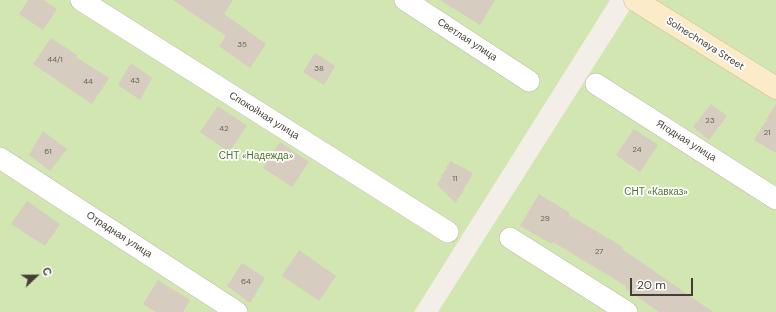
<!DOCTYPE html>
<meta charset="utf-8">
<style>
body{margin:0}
#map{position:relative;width:776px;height:312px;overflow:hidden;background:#f3eee7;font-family:"DM Sans",sans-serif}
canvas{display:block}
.north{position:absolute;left:16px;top:256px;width:40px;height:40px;-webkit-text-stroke:3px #fff;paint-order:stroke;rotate:68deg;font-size:11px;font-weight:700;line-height:16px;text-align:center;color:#463e36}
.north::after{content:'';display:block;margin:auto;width:14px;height:18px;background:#463e36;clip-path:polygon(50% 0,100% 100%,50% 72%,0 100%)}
.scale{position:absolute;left:630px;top:278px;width:63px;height:18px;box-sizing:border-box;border:2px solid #463e36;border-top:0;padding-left:5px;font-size:12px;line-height:14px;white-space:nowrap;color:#463e36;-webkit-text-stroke:3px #fff;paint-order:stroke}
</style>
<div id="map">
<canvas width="776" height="312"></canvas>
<div class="north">С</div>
<div class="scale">20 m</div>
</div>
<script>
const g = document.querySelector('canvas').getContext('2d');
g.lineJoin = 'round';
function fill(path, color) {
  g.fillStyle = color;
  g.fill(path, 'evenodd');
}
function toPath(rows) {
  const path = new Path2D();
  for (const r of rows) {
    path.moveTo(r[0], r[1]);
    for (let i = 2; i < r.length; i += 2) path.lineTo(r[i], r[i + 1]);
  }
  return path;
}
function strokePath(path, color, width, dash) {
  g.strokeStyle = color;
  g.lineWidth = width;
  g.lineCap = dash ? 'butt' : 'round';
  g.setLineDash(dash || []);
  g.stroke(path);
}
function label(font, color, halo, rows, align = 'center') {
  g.font = font + ' "DM Sans",sans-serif';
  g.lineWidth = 3.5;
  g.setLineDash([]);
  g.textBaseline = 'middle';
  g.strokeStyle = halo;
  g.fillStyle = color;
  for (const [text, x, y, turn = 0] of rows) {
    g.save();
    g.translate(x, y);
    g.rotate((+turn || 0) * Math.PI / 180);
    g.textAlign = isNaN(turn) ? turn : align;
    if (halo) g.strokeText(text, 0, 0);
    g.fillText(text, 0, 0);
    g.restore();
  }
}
const green = toPath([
 [0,0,610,0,414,312,0,312],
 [636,0,776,0,776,312,438,312]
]);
const building = toPath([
 [28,0,43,0,57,9,43,30,19,14],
 [173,0,233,0,224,14,266,44,250,68,219,46,226,36],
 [440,0,495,0,480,25],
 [51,38,77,55,76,57,109,78,92,104,33,64],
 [315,53,335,66,324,85,303,72],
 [131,63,152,78,140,100,118,85],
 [711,104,727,116,709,140,693,127],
 [776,104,776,153,754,140],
 [218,106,247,126,229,152,200,132],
 [634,129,658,145,640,172,616,155],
 [43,131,67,149,50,171,29,155],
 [280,142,309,162,292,187,263,168],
 [450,161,473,173,456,203,437,185],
 [539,194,570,213,569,215,623,247,622,249,713,312,659,312,625,288,626,286,553,242,552,244,520,226],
 [27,201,60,224,45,246,11,224],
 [299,250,336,276,319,301,282,276],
 [242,263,265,278,250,303,227,286],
 [158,280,190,300,183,312,156,312,143,304]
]);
const street = toPath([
 [81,0,448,232],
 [405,0,529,81],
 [596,84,776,199],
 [0,158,237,312],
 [510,238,627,312]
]);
const secondary = toPath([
 [635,0,776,88]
]);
const numberNames = [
 ["35",242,45],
 ["44/1",55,60],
 ["38",319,69],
 ["43",135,81],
 ["44",88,82],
 ["23",710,121],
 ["42",224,129],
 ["21",767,133],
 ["24",637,150],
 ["61",48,152],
 ["11",455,179],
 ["29",545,219],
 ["27",599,252],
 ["64",246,282]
];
const streetNames = [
 ["Светлая улица",467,40,33],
 ["Solnechnaya Street",705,44,32],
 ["Спокойная улица",264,116,32],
 ["Ягодная улица",686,141,32],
 ["Отрадная улица",119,235,33]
];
const parkNames = [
 ["СНТ «Надежда»",256,156],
 ["СНТ «Кавказ»",656,192]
];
fill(green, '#d2e6b1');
fill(building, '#d7ccc0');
strokePath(street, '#c1b8ad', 22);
strokePath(secondary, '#d1bd98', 23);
strokePath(street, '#fff', 21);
strokePath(secondary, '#fcebc8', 22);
label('8px', '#6a6258', null, numberNames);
label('10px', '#463e36', '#fff', streetNames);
label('10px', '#4e752c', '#fff', parkNames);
</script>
